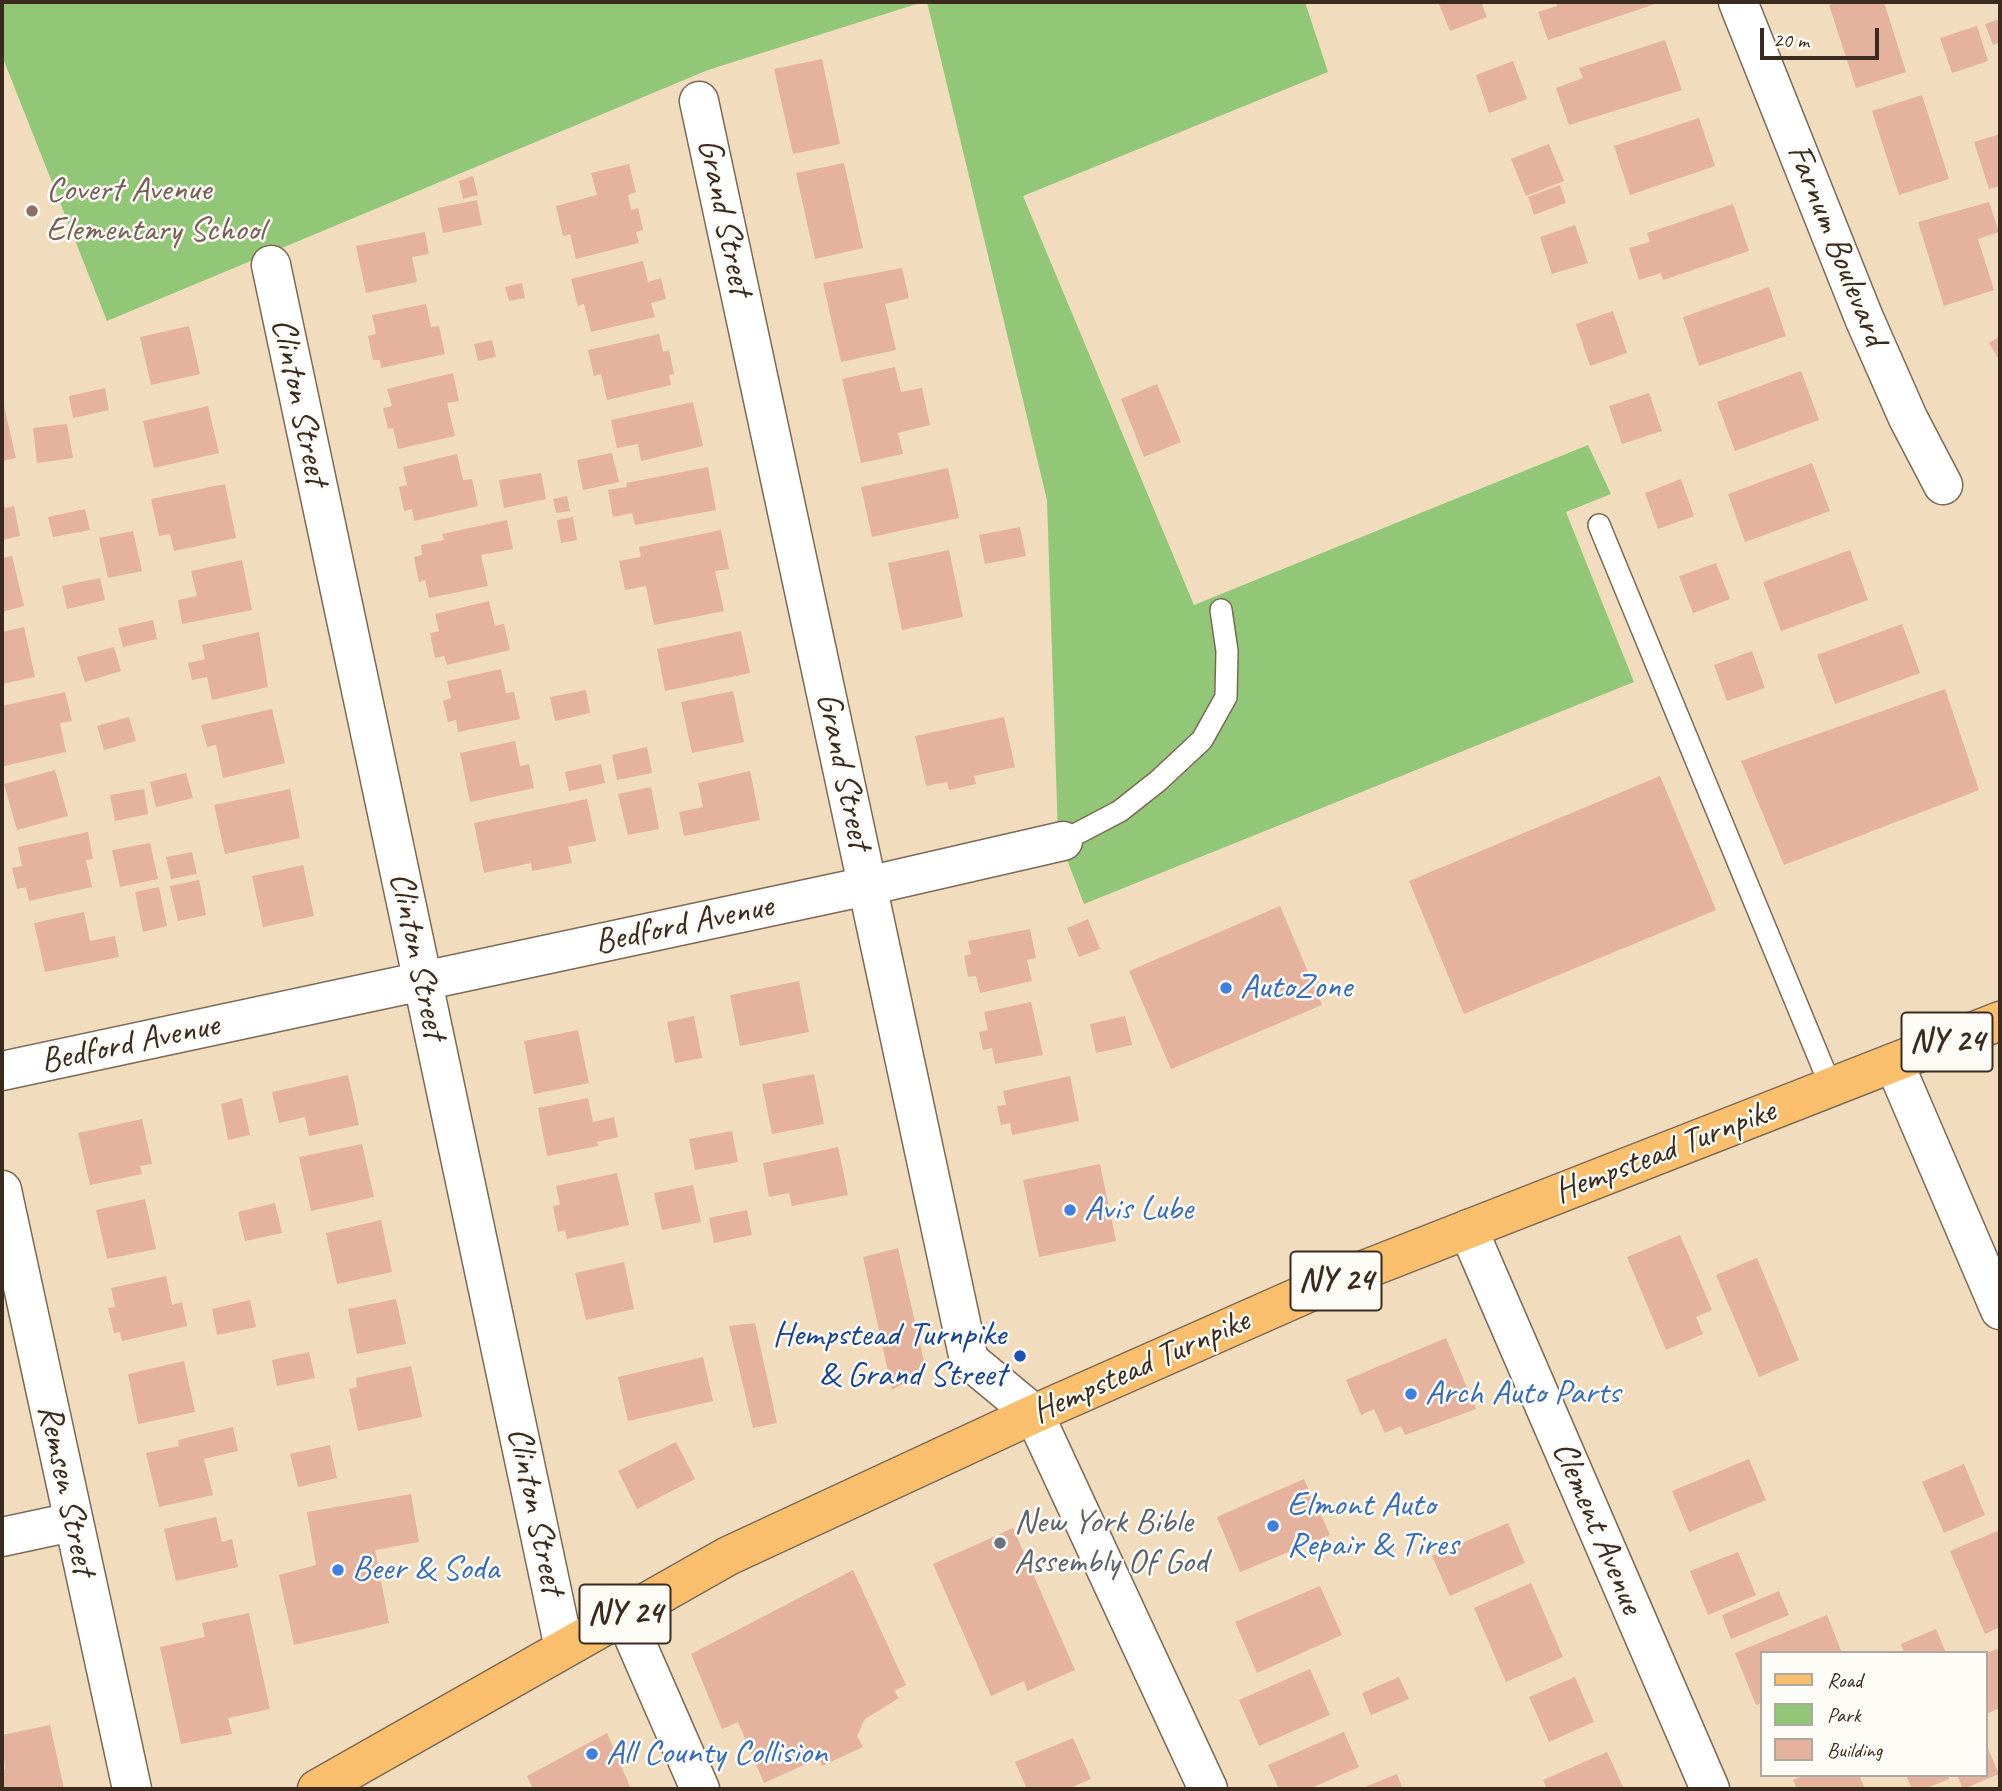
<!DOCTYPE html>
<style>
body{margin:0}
#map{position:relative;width:2002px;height:1791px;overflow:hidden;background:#f1ddbd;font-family:Caveat,sans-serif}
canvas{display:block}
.frame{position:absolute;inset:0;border:4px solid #3b2a1e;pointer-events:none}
.legend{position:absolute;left:1760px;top:1651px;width:228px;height:126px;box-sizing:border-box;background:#fdfcf7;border:2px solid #afa8a0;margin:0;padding:9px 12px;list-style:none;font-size:21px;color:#3b2a1e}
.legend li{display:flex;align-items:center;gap:14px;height:35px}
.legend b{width:35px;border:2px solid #afa8a0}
.scale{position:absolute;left:1760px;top:28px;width:119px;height:32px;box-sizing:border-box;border:4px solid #3b2a1e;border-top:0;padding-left:9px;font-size:21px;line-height:24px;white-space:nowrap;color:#3b2a1e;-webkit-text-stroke:5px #fdfcf7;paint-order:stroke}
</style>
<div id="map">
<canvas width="2002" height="1791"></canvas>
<div class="frame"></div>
<ul class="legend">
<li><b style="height:9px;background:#f9bf6d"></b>Road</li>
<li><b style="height:19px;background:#93c778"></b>Park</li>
<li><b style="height:19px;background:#e4b29d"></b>Building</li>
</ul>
<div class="scale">20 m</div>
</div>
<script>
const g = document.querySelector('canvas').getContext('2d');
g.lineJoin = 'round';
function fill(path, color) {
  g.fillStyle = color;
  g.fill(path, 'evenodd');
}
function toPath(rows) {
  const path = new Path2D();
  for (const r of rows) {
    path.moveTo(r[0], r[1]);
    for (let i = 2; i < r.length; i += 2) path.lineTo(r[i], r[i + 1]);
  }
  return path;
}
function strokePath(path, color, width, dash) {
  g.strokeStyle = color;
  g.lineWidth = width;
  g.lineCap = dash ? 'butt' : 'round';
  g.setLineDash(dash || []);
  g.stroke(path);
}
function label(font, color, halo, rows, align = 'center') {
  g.font = font + ' Caveat,sans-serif';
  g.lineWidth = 5;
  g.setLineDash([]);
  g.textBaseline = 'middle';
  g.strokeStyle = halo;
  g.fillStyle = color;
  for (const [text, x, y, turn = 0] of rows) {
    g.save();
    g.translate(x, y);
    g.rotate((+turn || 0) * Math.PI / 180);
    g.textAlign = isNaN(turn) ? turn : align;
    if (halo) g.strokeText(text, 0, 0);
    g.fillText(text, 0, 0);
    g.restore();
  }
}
const green = toPath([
 [2,2,923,2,708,70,107,321,2,56],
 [927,2,1305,2,1328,72,1023,196,1194,605,1588,445,1611,494,1566,512,1634,682,1084,904,1058,836,1047,500]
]);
const building = toPath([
 [1438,2,1481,2,1487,17,1450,31],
 [1556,2,1654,2,1655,4,1548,40,1538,12,1557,6],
 [1840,2,1884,2,1906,72,1856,88,1829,5],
 [2000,19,2000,42,1993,45,1985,24],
 [1977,26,1988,61,1952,73,1940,38],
 [1665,40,1682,90,1569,125,1556,88,1583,78,1579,68],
 [822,59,840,144,793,154,774,69],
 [1513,61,1527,99,1489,113,1476,75],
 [1922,95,1949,179,1899,195,1872,111],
 [1699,118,1715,166,1630,195,1614,146],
 [2000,134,2000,186,1989,189,1974,142],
 [1549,144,1564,181,1526,196,1511,159],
 [844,163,863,248,815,259,796,173],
 [629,164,636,192,628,195,631,210,638,208,643,230,636,232,639,243,576,259,570,234,563,236,556,206,597,195,591,173],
 [473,176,478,195,463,199,459,181],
 [1560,185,1566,203,1534,215,1528,197],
 [477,200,482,225,443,233,438,208],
 [1989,202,1999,232,1978,239,1994,290,1944,306,1918,222],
 [1733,204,1749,251,1663,280,1661,273,1639,280,1629,248,1650,242,1647,233],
 [1575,225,1588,263,1552,274,1540,237],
 [425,232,429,254,412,257,417,282,366,293,356,246],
 [643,261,648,282,661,278,666,299,651,303,655,317,591,332,584,304,578,306,571,279],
 [902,268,909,298,885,304,896,350,841,362,823,283],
 [522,283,525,298,509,301,505,287],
 [1769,287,1786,336,1699,366,1683,317],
 [426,304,431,327,439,326,445,354,381,368,380,360,373,360,368,336,376,334,372,315],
 [1613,311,1627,353,1590,366,1576,324],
 [189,326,200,374,151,385,140,337],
 [659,334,663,352,669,350,674,374,669,375,671,385,607,400,601,374,594,376,588,350],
 [2000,336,2000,361,1989,343],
 [492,340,496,357,478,361,474,344],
 [895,367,901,392,922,388,930,425,898,433,903,454,861,463,842,379],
 [1801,371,1819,420,1735,451,1717,402],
 [453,373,459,401,447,403,455,436,398,449,393,428,388,429,383,408,392,406,387,389],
 [1157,384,1181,442,1144,457,1121,399],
 [105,388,109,410,73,418,69,396],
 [1649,393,1662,431,1622,444,1609,406],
 [693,402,703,446,641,461,638,444,617,448,611,420],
 [4,406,16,458,2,461,2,407],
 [208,406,219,453,154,468,143,421],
 [67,424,73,458,37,463,33,428],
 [612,453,619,482,583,490,577,460],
 [457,454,463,480,472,479,478,506,414,521,412,509,404,511,399,487,407,485,403,467],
 [1812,463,1830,511,1745,542,1728,494],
 [708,467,716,510,635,525,632,513,613,517,608,490,627,487,626,483],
 [948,468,959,518,872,537,861,487],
 [541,473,546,499,504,508,499,480],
 [1681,479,1694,516,1658,529,1645,493],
 [225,484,236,538,174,551,170,534,159,536,151,499],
 [567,496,570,511,556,513,553,499],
 [3,500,5,508,14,506,20,536,2,540],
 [85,509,90,530,53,537,48,517],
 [573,517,577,540,561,543,557,520],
 [507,520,513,549,481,555,488,586,429,598,425,580,419,582,414,557,422,555,421,545,444,540,442,534],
 [1020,527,1026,556,985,564,979,535],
 [721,530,729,569,715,571,724,611,654,625,646,586,625,590,619,561,641,557,639,547],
 [133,531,142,571,108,578,99,538],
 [949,550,963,617,902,630,888,563],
 [1850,550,1868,600,1781,631,1763,582],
 [12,556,24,606,2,612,2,558],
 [242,560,252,610,182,624,178,600,197,596,191,571],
 [1716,563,1730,599,1693,613,1679,576],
 [100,578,105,600,67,609,62,586],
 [489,601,495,626,504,624,510,650,447,665,444,656,435,658,430,633,439,631,435,614],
 [153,620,157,639,123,647,118,628],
 [1902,624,1920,673,1835,704,1817,655],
 [24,627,35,677,2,684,2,632],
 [741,631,750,673,665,691,657,649],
 [259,632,268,687,212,700,207,677,192,680,188,663,205,659,202,645],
 [114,647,121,671,85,682,77,657],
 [1752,651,1765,688,1727,701,1714,665],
 [501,669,506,693,514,692,520,719,458,732,456,720,448,722,443,701,451,698,447,681],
 [1945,689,1979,790,1784,865,1741,761],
 [586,690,590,713,555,721,550,697],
 [733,691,744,742,692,753,681,702],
 [65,692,72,721,60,723,66,752,4,766,2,706],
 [272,709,285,763,223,778,216,745,207,747,201,725],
 [129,717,136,741,104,750,97,726],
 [1004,717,1015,767,974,776,976,784,949,790,947,782,926,786,915,736],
 [515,741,520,766,529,764,534,788,470,802,460,753],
 [647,747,652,773,617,780,612,755],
 [601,764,605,783,569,791,565,772],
 [55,770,68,816,17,830,4,784],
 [750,771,760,820,684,836,679,812,703,807,698,783],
 [186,773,193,798,156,807,150,782],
 [1660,776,1716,910,1464,1014,1409,881],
 [651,787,659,829,628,835,618,794],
 [144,789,148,814,115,821,110,795],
 [290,789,300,838,225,854,214,805],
 [587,799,596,841,568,847,572,863,532,871,531,863,484,873,474,823],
 [88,832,93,859,86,860,92,887,29,901,26,887,17,889,12,868,22,866,18,847],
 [150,843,158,879,120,887,112,850],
 [192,852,197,874,171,879,166,857],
 [303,865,314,916,263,927,252,876],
 [199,880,206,915,178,921,170,886],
 [159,887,167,926,143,932,135,892],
 [1280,906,1322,1005,1171,1069,1129,971],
 [84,912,90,941,115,936,119,957,45,972,34,923],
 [1088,919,1100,949,1079,957,1067,928],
 [1030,929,1036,958,1027,960,1032,981,980,993,976,976,968,977,964,956,971,954,968,941],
 [799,981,809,1032,740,1046,730,995],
 [1031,1002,1043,1055,995,1064,992,1048,983,1050,979,1032,988,1030,984,1012],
 [694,1016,702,1058,675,1063,667,1022],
 [1125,1016,1132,1045,1096,1053,1090,1024],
 [578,1030,589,1083,534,1094,524,1041],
 [814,1074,824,1124,772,1134,762,1084],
 [348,1075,359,1125,309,1136,305,1117,279,1123,272,1092],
 [1070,1076,1079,1121,1012,1135,1010,1123,1001,1125,997,1106,1006,1105,1003,1091],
 [242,1098,250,1135,228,1140,221,1104],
 [588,1098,593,1122,614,1117,618,1137,597,1142,598,1146,547,1156,538,1108],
 [142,1119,152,1164,140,1166,142,1174,90,1185,78,1133],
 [732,1131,738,1162,695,1170,689,1139],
 [362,1144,374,1197,311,1211,299,1157],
 [838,1147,848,1195,792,1206,789,1193,769,1197,763,1163],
 [1100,1164,1116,1241,1039,1257,1023,1180],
 [617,1173,629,1225,567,1239,565,1230,558,1232,553,1206,560,1205,556,1186],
 [693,1185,701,1222,662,1230,654,1193],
 [145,1199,156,1249,107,1259,96,1210],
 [275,1203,282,1233,245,1241,238,1212],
 [747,1210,752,1235,714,1243,709,1218],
 [381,1220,392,1272,337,1284,326,1233],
 [1680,1235,1712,1310,1696,1317,1703,1334,1666,1350,1627,1257],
 [898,1248,926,1370,892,1390,863,1257],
 [1757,1258,1799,1360,1759,1377,1716,1275],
 [624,1262,634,1309,586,1320,575,1273],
 [166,1276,172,1305,182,1302,187,1326,122,1341,120,1332,114,1333,108,1308,115,1307,111,1288],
 [396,1299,406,1344,357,1354,348,1309],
 [250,1300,256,1327,217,1335,212,1309],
 [755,1323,777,1423,753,1428,729,1326],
 [1446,1338,1476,1409,1405,1435,1401,1426,1385,1433,1374,1409,1361,1415,1346,1380],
 [309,1352,315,1378,277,1386,272,1360],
 [703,1357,713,1401,628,1421,618,1377],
 [184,1361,195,1412,138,1424,128,1374],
 [411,1366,422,1417,358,1431,349,1389,357,1387,356,1378],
 [233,1427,238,1451,204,1459,213,1495,159,1507,146,1453,179,1446,178,1440],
 [676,1442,695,1479,637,1509,618,1471],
 [330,1445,337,1478,298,1487,290,1454],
 [1749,1459,1766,1500,1689,1532,1672,1491],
 [1964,1464,1985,1515,1944,1533,1922,1482],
 [1304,1479,1330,1535,1240,1572,1217,1517],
 [411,1494,419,1542,375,1550,389,1623,294,1645,279,1575,316,1565,307,1512],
 [216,1517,222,1542,232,1539,238,1567,176,1581,164,1529],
 [1508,1523,1525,1563,1450,1596,1432,1556],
 [1013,1528,1075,1670,1027,1691,1024,1681,991,1696,933,1564],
 [2000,1530,2000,1627,1985,1634,1950,1551],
 [1738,1552,1756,1595,1708,1615,1690,1571],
 [853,1570,906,1685,894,1691,899,1698,865,1719,857,1736,863,1747,822,1766,819,1758,764,1783,738,1722,722,1729,691,1654],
 [1531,1583,1563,1657,1506,1682,1474,1608],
 [1320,1586,1342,1635,1257,1673,1235,1622],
 [1779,1591,1789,1615,1731,1639,1722,1615],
 [249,1613,270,1709,228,1718,232,1734,181,1744,160,1647,205,1637,202,1623],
 [1827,1615,1842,1653,1762,1653,1762,1703,1756,1705,1735,1653],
 [1936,1629,1946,1653,1904,1653,1901,1644],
 [2000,1648,2000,1708,1986,1714,1986,1653],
 [1310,1669,1330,1715,1259,1746,1239,1700],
 [1399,1677,1409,1699,1371,1715,1362,1693],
 [1575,1677,1594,1722,1549,1742,1529,1697],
 [50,1725,64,1789,2,1789,2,1770,5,1769,2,1735],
 [1344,1732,1359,1767,1309,1789,1279,1789,1268,1765],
 [607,1733,631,1789,533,1789,527,1776],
 [1073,1738,1091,1779,1067,1789,1027,1789,1015,1762],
 [1986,1744,1999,1774,1963,1789,1957,1775,1986,1775],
 [1607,1752,1624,1789,1547,1789,1543,1780],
 [1397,1774,1403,1789,1360,1789],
 [1805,1775,1859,1775,1865,1789,1797,1789,1793,1780],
 [1906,1775,1948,1775,1949,1779,1924,1789,1912,1789]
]);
const service = toPath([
 [1599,525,1831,1087],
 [1063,841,1120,811,1158,781,1202,740,1226,697,1227,651,1221,610]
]);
const minor = toPath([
 [1738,2,1864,318,1908,418,1943,485],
 [699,101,969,1360,1034,1414,1208,1789],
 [271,265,564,1648],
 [1894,1063,2000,1310],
 [2,1071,867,886,1063,841],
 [2,1190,132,1789],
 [1468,1229,1710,1789],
 [2,1537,72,1522],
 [624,1615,700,1789]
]);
const primary = toPath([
 [317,1789,728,1556,1034,1414,1328,1284,2000,1021]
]);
const markers = [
 [32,211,7,"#8d6e63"],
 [1226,988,7,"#3f7fe0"],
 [1070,1210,7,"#3f7fe0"],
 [1020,1356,7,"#1a4fb4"],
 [1411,1394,7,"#3f7fe0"],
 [1273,1526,7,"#3f7fe0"],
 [1000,1543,7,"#6b7280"],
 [338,1570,7,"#3f7fe0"],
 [592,1754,7,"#3f7fe0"]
];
const shields = [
 [1947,1042,91],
 [1336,1281,91],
 [625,1614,91]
];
const shieldNames = [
 ["NY 24",1947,1042],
 ["NY 24",1336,1281],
 ["NY 24",625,1614]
];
const educationNames = [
 ["Covert Avenue",46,191],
 ["Elementary School",46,231]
];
const streetNames = [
 ["Grand Street",724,217,78],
 ["Farnum Boulevard",1836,245,68],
 ["Clinton Street",299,402,78],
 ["Grand Street",843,771,78],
 ["Bedford Avenue",684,925,-12],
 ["Clinton Street",417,956,78],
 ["Bedford Avenue",130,1044,-12],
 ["Hempstead Turnpike",1665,1152,-21],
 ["Hempstead Turnpike",1141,1367,-24],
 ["Remsen Street",66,1490,78],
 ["Clinton Street",535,1511,78],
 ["Clement Avenue",1597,1528,67]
];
const shopNames = [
 ["AutoZone",1240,988],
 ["Avis Lube",1084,1210],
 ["Arch Auto Parts",1425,1394],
 ["Elmont Auto",1287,1506],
 ["Repair & Tires",1287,1546],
 ["Beer & Soda",352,1570],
 ["All County Collision",606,1754]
];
const transitNames = [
 ["Hempstead Turnpike",1006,1336],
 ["& Grand Street",1006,1376]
];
const worshipNames = [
 ["New York Bible",1014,1523],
 ["Assembly Of God",1014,1563]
];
fill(green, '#93c778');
fill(building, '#e4b29d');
strokePath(service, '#7b6956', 24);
strokePath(minor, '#7b6956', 41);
strokePath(primary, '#7b6956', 41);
strokePath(service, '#fff', 21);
strokePath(minor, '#fff', 38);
strokePath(primary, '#f9bf6d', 38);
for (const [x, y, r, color] of markers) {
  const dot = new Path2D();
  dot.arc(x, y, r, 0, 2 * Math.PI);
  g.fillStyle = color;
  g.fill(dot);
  strokePath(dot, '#fdfcf7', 2.5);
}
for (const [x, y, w] of shields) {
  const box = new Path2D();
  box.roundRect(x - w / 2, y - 29.5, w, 59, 5);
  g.fillStyle = '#fdfcf7';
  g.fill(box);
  strokePath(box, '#3b2a1e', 2);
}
label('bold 33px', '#3b2a1e', null, shieldNames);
label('35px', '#785e54', '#fdfcf7', educationNames, 'left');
label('35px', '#3b2a1e', '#fdfcf7', streetNames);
label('35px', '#366cbe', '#fdfcf7', shopNames, 'left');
label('35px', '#164399', '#fdfcf7', transitNames, 'right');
label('35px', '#5b616d', '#fdfcf7', worshipNames, 'left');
</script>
